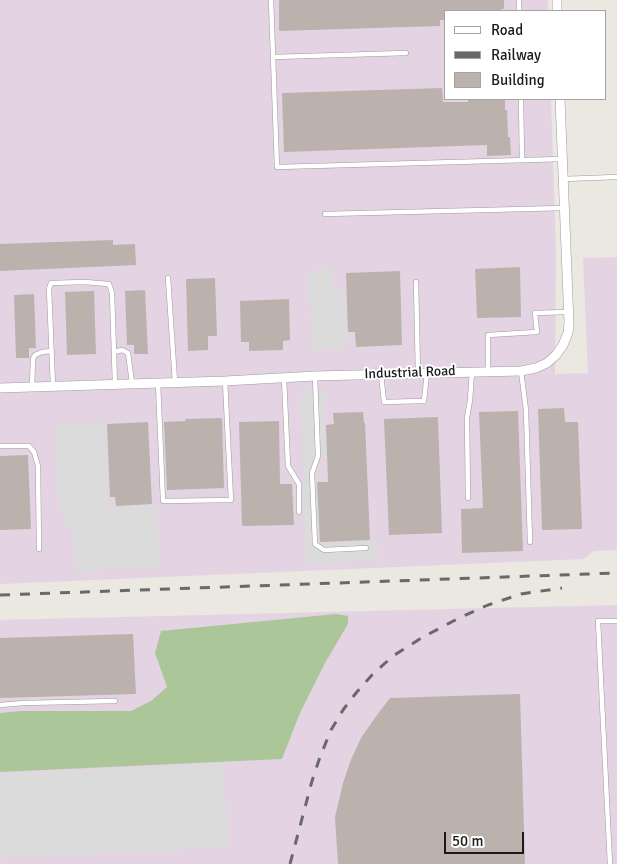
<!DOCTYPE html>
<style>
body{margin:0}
#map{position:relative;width:617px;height:864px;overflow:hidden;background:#ebe7e1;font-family:Signika,sans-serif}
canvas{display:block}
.legend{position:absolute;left:444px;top:10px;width:162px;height:90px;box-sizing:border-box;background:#fff;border:1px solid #a4a4a4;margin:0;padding:6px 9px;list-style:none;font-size:15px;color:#1b1b1b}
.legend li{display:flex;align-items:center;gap:10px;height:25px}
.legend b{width:25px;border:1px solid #a4a4a4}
.scale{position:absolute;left:444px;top:832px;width:80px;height:22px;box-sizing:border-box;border:2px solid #1b1b1b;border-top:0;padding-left:6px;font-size:15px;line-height:18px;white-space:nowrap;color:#1b1b1b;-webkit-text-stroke:4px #fff;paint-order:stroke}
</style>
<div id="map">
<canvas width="617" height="864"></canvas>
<ul class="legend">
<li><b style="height:6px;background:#fff"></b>Road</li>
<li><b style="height:6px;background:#696969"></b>Railway</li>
<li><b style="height:14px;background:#bbb2ae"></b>Building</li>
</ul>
<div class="scale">50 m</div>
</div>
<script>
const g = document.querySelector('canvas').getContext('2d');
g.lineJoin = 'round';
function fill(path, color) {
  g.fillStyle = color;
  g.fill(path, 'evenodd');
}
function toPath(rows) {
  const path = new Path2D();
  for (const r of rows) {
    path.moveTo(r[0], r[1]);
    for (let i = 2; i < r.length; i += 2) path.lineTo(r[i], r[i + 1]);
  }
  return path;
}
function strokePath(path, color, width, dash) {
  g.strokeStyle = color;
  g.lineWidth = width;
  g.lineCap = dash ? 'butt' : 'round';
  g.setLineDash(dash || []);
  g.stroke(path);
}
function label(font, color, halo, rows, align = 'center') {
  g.font = font + ' Signika,sans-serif';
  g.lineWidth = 4;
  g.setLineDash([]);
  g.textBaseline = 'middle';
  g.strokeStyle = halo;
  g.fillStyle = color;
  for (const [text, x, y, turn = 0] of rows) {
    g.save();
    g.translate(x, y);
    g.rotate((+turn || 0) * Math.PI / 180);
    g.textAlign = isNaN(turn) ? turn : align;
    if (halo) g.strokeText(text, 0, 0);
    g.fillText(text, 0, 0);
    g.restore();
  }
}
const industrial = toPath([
 [0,0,548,0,548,11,446,11,446,99,551,99,556,252,555,374,588,373,583,258,617,257,617,550,594,551,583,559,0,584],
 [617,605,617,864,0,864,0,620]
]);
const forest = toPath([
 [336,614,348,616,348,624,325,663,300,713,282,759,0,772,0,713,21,711,131,711,151,701,167,687,155,653,161,631]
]);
const parking = toPath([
 [333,269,334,290,345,290,347,349,311,350,309,270],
 [301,390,326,390,326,406,323,406,326,458,318,458,319,542,378,541,378,561,306,563],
 [106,422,109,507,157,505,160,568,75,571,73,527,64,527,64,512,59,512,55,424],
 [224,763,228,848,0,858,0,774]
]);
const building = toPath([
 [279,0,504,0,504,9,501,9,501,11,446,11,446,20,440,20,440,26,279,31],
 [442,88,443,102,468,102,468,99,505,99,505,110,507,110,508,137,510,137,511,155,487,156,487,145,284,152,282,93],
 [113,240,113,245,135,244,136,265,0,271,0,244],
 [520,267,521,317,477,318,475,269],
 [400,271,402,345,356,347,355,332,348,332,346,273],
 [215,278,217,336,208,336,208,350,188,351,186,279],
 [145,290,148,354,134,354,134,345,127,345,125,291],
 [94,291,96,354,67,355,65,292],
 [34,294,36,348,29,348,29,358,16,358,14,295],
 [289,299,290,340,283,341,283,350,249,351,249,342,241,342,240,301],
 [564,408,565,422,578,422,582,529,542,530,538,409],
 [518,411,523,551,462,553,461,509,483,508,479,412],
 [363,412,364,423,365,423,370,540,320,542,317,482,328,482,326,425,334,424,333,413],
 [438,417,442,533,389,535,384,419],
 [222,418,224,488,167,490,164,422,186,421,185,419],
 [279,421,280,484,292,484,294,525,242,526,239,422],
 [148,422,152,504,116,506,115,497,110,497,107,424],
 [28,455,31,529,0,530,0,456],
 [133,634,136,694,0,698,0,638],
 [520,694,525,864,338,864,335,817,343,783,350,762,361,738,377,715,390,698]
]);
const service = toPath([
 [271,0,277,167,563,159],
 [519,0,519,11],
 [273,57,406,53],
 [521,99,522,160],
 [563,179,617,177],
 [325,214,564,208],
 [168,278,175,382],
 [416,282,418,373],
 [114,352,122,350,128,353,132,383],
 [488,371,488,335,537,332,535,313,568,312],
 [521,371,526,410,530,542],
 [381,374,384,402,424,401,427,373],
 [315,376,318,456,312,473,315,544,324,550,366,548],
 [284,378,288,466,299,484,299,512],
 [158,383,163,501,231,500,225,381],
 [32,386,33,359,35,355,42,352,51,351],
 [53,386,49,289,51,283,85,282,109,284,112,293,115,384],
 [0,446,29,446,34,452,38,466,39,549],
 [468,498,467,418,470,400,472,372],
 [0,705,24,703,115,701],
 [610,864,598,621,617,621]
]);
const minor = toPath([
 [557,0,557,11],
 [0,388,225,381,315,376,521,371,536,368,547,363,556,355,563,345,568,333,569,323,560,99]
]);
const rail = toPath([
 [0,595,617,573],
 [290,864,312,781,320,757,331,730,343,710,356,693,372,675,393,656,423,637,461,617,488,605,521,594,562,588]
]);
const streetNames = [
 ["Industrial Road",410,373,-2]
];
fill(industrial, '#e4d3e2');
fill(forest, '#abc799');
fill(parking, '#dbdbdb');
fill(building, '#bbb2ae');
strokePath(service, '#9c9c9c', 5.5);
strokePath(minor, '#9c9c9c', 10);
strokePath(service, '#fff', 4.5);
strokePath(minor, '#fff', 9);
strokePath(rail, '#696969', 3, [10, 10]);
label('14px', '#1b1b1b', '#fff', streetNames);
</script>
